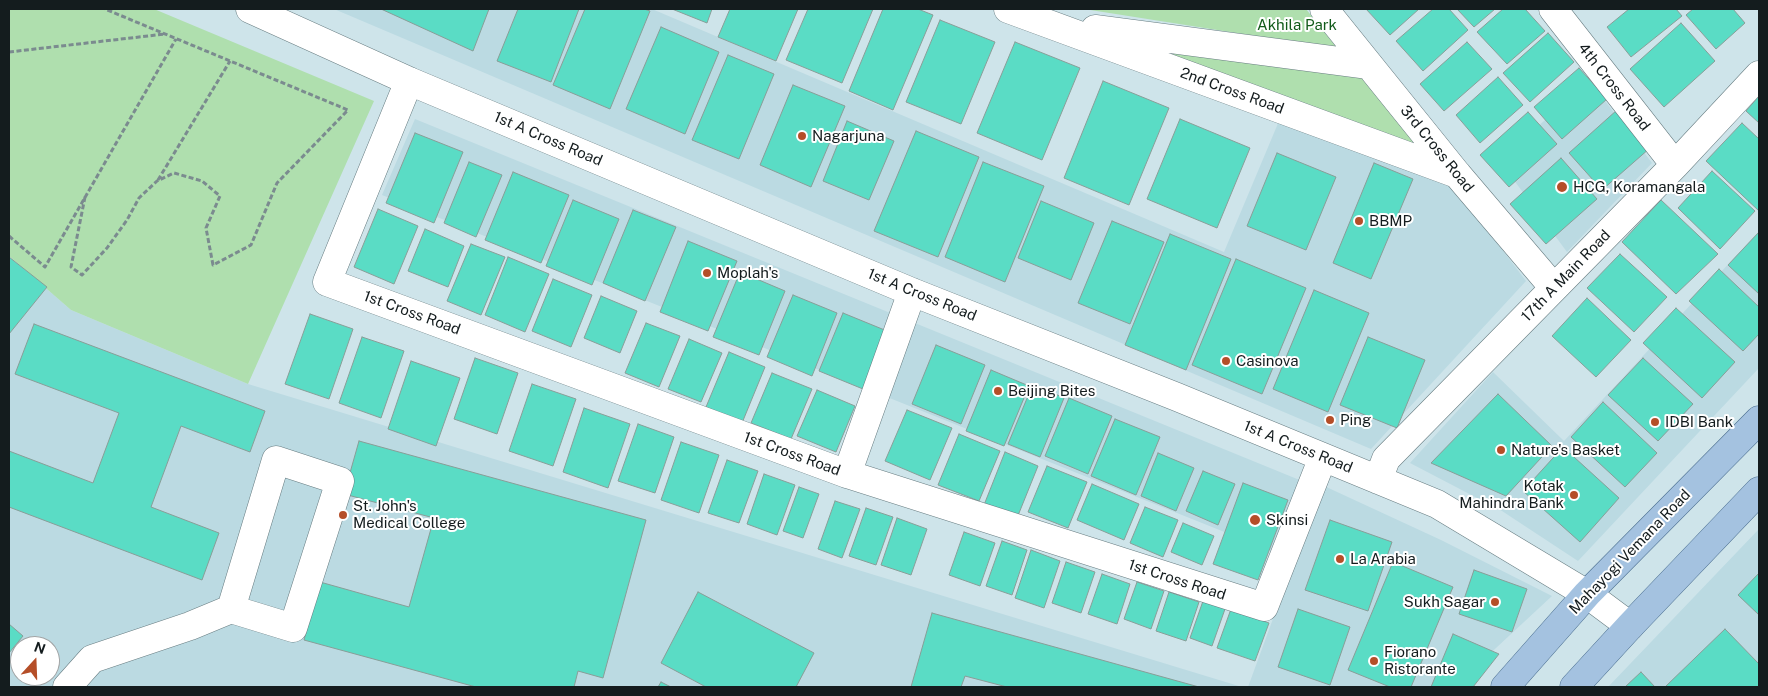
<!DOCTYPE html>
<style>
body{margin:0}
#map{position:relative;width:1768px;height:696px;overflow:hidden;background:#cee4ea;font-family:"Public Sans",sans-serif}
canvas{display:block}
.frame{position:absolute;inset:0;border:10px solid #141c1e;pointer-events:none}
.north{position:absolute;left:10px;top:636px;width:50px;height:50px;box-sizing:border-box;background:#fff;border:1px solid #a1a4a5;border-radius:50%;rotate:20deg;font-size:14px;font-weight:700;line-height:20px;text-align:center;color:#141c1e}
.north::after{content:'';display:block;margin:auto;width:18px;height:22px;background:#b54e28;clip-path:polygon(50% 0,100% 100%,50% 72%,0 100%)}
</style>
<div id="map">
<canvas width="1768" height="696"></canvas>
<div class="frame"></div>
<div class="north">N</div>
</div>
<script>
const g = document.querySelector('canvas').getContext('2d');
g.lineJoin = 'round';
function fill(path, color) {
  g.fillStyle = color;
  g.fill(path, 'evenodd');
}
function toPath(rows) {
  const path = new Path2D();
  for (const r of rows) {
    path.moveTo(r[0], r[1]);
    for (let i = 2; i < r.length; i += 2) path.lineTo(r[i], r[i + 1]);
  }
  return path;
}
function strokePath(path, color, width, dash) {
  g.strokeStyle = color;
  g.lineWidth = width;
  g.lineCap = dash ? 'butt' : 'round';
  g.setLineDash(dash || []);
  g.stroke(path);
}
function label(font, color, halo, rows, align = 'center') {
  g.font = font + ' "Public Sans",sans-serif';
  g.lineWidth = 4;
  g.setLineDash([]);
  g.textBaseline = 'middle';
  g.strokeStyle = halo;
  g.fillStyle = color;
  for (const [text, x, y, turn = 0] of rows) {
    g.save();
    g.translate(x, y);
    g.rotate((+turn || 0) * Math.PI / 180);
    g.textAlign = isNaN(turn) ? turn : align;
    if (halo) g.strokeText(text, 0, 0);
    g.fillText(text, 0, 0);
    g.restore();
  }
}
const built = toPath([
 [334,9,652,9,1224,252,1279,121,1456,189,1526,281,1371,449],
 [1590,81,1652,163,1567,252,1499,160],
 [415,119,1302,481,1272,551,382,195],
 [1759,231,1759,368,1578,561,1502,511,1410,463,1493,372,1564,441],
 [9,256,71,310,248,384,1242,687,9,687],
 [20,646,50,646,50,676,20,676],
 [1322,485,1441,540,1552,596,1454,687,1248,687],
 [1759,529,1759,687,1608,687]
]);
const green = toPath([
 [9,9,154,9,374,101,248,384,71,310,9,256],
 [1084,9,1306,9,1338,49],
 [1134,45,1362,74,1433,159]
]);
const building = toPath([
 [381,9,489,9,473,51,381,9],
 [518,9,579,9,551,82,497,61,518,9],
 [585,9,644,9,650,11,610,109,553,85,585,9],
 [672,9,712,9,707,23,672,9],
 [730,9,798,9,776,61,718,37,730,9],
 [808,9,873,9,842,83,786,60,808,9],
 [883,9,918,9,933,15,893,110,849,91,883,9],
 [1366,9,1419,9,1390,35,1366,9],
 [1433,9,1449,9,1468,30,1423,71,1396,41,1433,9],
 [1457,9,1495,9,1474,27,1457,9],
 [1503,9,1525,9,1545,31,1507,64,1477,32,1503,9],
 [1629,9,1676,9,1682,16,1631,57,1607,27,1629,9],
 [1693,9,1733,9,1745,23,1716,49,1686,15,1693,9],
 [940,20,995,42,961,124,906,102,940,20],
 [1681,23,1715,61,1664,107,1630,69,1681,23],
 [661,27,719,52,685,134,626,109,661,27],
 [1548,33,1574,62,1530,102,1503,73,1548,33],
 [1015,42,1080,68,1042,160,977,133,1015,42],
 [1467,42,1492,69,1444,111,1420,84,1467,42],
 [728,55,774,74,739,159,692,140,728,55],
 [1579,68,1607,99,1562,139,1534,107,1579,68],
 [1498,77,1523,105,1480,143,1456,115,1498,77],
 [1103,81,1169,108,1129,205,1064,178,1103,81],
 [793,85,845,106,811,187,760,165,793,85],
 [1759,96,1759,123,1746,111,1759,96],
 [1617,110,1650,148,1602,190,1569,153,1617,110],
 [1528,112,1557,144,1509,187,1480,155,1528,112],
 [1180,119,1250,148,1217,228,1147,199,1180,119],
 [847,121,894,141,869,200,823,181,847,121],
 [1742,123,1759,139,1759,211,1706,161,1742,123],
 [916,131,979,157,938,257,874,231,916,131],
 [415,133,463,152,434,223,386,203,415,133],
 [1277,153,1336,177,1306,250,1247,226,1277,153],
 [1561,158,1597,199,1546,244,1510,204,1561,158],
 [469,162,502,175,476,237,444,223,469,162],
 [983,162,1044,186,1005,282,945,257,983,162],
 [1374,163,1413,179,1371,279,1333,263,1374,163],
 [1712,171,1755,211,1720,249,1678,208,1712,171],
 [513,172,569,195,541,263,485,240,513,172],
 [573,200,619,219,592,285,546,266,573,200],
 [1661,200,1718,254,1676,294,1622,242,1661,200],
 [1041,201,1094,223,1071,280,1018,258,1041,201],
 [378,209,418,226,394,284,354,267,378,209],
 [633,210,676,227,645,301,603,283,633,210],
 [1112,221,1164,242,1130,324,1078,303,1112,221],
 [425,229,464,246,448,287,408,271,425,229],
 [1759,232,1759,294,1728,265,1759,232],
 [1170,234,1231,259,1186,370,1125,345,1170,234],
 [688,241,737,261,708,331,660,312,688,241],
 [471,244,505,257,481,315,447,301,471,244],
 [1620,254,1667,297,1634,332,1587,288,1620,254],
 [9,257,47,287,9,334,9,257],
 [508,257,549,274,525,332,485,315,508,257],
 [1236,259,1306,288,1262,394,1192,365,1236,259],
 [1719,269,1759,307,1759,334,1743,351,1689,301,1719,269],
 [740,272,785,291,759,355,713,337,740,272],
 [553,279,592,295,571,347,532,331,553,279],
 [1314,290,1369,313,1328,412,1273,389,1314,290],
 [793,295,837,313,812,376,767,357,793,295],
 [601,296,637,311,620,353,584,338,601,296],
 [1587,298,1631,340,1596,377,1552,336,1587,298],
 [1676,308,1735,362,1702,398,1643,343,1676,308],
 [843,313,887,331,863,389,819,371,843,313],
 [310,314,353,329,329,399,285,384,310,314],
 [646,323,680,336,659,387,625,373,646,323],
 [34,324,265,411,250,452,181,426,151,507,219,533,202,580,9,507,9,451,93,483,119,413,15,374,34,324],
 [362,337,404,351,381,418,339,403,362,337],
 [1368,337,1425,360,1397,428,1340,405,1368,337],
 [689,339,722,353,701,402,668,389,689,339],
 [936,345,985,365,961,424,912,404,936,345],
 [729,352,765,367,742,423,706,407,729,352],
 [475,358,518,373,497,434,454,419,475,358],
 [1643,358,1693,404,1658,441,1608,395,1643,358],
 [411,361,460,378,436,446,388,429,411,361],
 [991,370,1029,386,1004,446,966,431,991,370],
 [772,373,812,389,791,439,751,423,772,373],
 [532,384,576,399,553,466,509,451,532,384],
 [1033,384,1064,398,1040,457,1008,444,1033,384],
 [817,390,855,406,836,452,797,436,817,390],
 [1498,394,1552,446,1506,496,1431,463,1498,394],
 [1069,398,1112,416,1088,474,1045,456,1069,398],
 [1603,402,1657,453,1625,487,1571,437,1603,402],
 [584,408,630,424,608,488,563,472,584,408],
 [907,410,952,428,930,480,885,461,907,410],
 [1115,419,1160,437,1136,495,1091,476,1115,419],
 [638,424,674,437,655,493,618,481,638,424],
 [959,434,1000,451,979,501,938,485,959,434],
 [359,441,646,520,603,678,578,671,574,687,476,687,304,640,320,582,409,607,434,518,344,494,359,441],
 [681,442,719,455,699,513,661,500,681,442],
 [1563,447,1619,498,1580,542,1523,491,1563,447],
 [1005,452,1038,466,1017,518,984,505,1005,452],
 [1158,453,1194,468,1176,511,1141,496,1158,453],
 [727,460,758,471,739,523,708,513,727,460],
 [1047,466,1087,482,1068,528,1028,512,1047,466],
 [1203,471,1235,484,1218,525,1186,511,1203,471],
 [764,474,795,485,777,535,747,524,764,474],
 [1243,483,1288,500,1258,580,1213,564,1243,483],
 [1092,484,1139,504,1124,540,1077,520,1092,484],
 [799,487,819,494,803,538,783,531,799,487],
 [835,501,860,509,842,558,818,549,835,501],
 [1145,507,1178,520,1163,557,1130,543,1145,507],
 [866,508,893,517,876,565,849,556,866,508],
 [897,518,927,529,911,575,881,565,897,518],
 [1330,520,1392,542,1368,611,1305,590,1330,520],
 [1183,523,1214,536,1202,565,1171,552,1183,523],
 [964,532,995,543,980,586,949,575,964,532],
 [1002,541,1027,550,1012,595,986,586,1002,541],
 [1031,550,1060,561,1044,608,1015,598,1031,550],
 [1066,562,1095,572,1081,613,1052,603,1066,562],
 [1393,562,1453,587,1411,687,1390,687,1348,670,1393,562],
 [1474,570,1527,589,1512,632,1459,614,1474,570],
 [1759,573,1759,615,1738,595,1759,573],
 [1102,574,1130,584,1117,624,1088,614,1102,574],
 [1137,582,1164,591,1151,629,1124,619,1137,582],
 [698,592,814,653,796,687,706,687,661,663,698,592],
 [1169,592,1199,602,1186,641,1156,631,1169,592],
 [1203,601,1225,609,1212,646,1190,638,1203,601],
 [1231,609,1269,623,1255,661,1217,648,1231,609],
 [1298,609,1350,627,1330,685,1278,667,1298,609],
 [932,613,1098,659,1199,687,1007,687,965,676,961,687,911,687,932,613],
 [9,624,23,636,9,653,9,624],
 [1725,629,1759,664,1759,687,1665,687,1725,629],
 [1453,634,1499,654,1473,687,1431,687,1453,634],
 [1641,672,1655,687,1625,687,1641,672],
 [661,682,671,687,658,687,661,682]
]);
const path = toPath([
 [9,52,165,34],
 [158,180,230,61],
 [85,197,71,267,82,275,107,248,127,220,139,198,157,181,174,173,202,181,220,196,206,228,213,265,251,245,277,183,348,110,105,9],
 [9,236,45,267,176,39]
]);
const minor = toPath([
 [250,9,409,81,912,292,1177,397,1437,504,1587,594,1630,626],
 [1008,9,1457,174],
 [1324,9,1457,174,1554,288],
 [1553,9,1675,165],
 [1095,29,1369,65],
 [409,81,327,282,847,474,1264,607,1323,457],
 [847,474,912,292],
 [1378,480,1386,459,1675,165,1759,75],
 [67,687,92,659,190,626,231,609,293,628,340,481,276,460,231,609]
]);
const major = toPath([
 [1505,687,1587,594,1759,420],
 [1574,687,1630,626,1759,491]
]);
const markers = [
 [802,136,5,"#b54e28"],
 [1562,187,6,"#b54e28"],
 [1359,221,5,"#b54e28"],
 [707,273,5,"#b54e28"],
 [1226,361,5,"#b54e28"],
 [998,391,5,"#b54e28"],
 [1330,420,5,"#b54e28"],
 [1655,422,5,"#b54e28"],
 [1501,450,5,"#b54e28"],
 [1574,495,5,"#b54e28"],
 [343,515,5,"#b54e28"],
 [1255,520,6,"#b54e28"],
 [1340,559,5,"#b54e28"],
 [1495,602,5,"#b54e28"],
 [1374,661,5,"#b54e28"]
];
const parkNames = [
 ["Akhila Park",1297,25]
];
const streetNames = [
 ["4th Cross Road",1614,87,52],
 ["2nd Cross Road",1232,91,20],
 ["1st A Cross Road",548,139,23],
 ["3rd Cross Road",1437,149,51],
 ["17th A Main Road",1566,276,-46],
 ["1st A Cross Road",922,295,22],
 ["1st Cross Road",412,313,20],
 ["1st A Cross Road",1298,447,22],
 ["1st Cross Road",792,454,20],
 ["Mahayogi Vemana Road",1630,552,-46],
 ["1st Cross Road",1177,580,18]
];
const poiNames = [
 ["Nagarjuna",812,136],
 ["HCG, Koramangala",1573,187],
 ["BBMP",1369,221],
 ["Moplah's",717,273],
 ["Casinova",1236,361],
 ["Beijing Bites",1008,391],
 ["Ping",1340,420],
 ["IDBI Bank",1665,422],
 ["Nature's Basket",1511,450],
 ["Kotak",1564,486,"right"],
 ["Mahindra Bank",1564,503,"right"],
 ["St. John's",353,506],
 ["Medical College",353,523],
 ["Skinsi",1266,520],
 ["La Arabia",1350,559],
 ["Sukh Sagar",1485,602,"right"],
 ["Fiorano",1384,652],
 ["Ristorante",1384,669]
];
fill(built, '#bbdae2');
fill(green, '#afdfae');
fill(building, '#5adcc5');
strokePath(building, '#889e98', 1);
strokePath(minor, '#687d82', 29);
strokePath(major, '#4b6e8f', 29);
strokePath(path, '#7b8b8f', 3, [5, 2.5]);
strokePath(minor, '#fff', 28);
strokePath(major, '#a4c2e0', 28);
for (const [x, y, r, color] of markers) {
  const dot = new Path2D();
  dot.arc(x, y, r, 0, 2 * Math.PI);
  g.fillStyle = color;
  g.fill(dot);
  strokePath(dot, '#fff', 2);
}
label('15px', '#125b1a', '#fff', parkNames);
label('15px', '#141c1e', '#fff', streetNames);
label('15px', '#141c1e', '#fff', poiNames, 'left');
</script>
